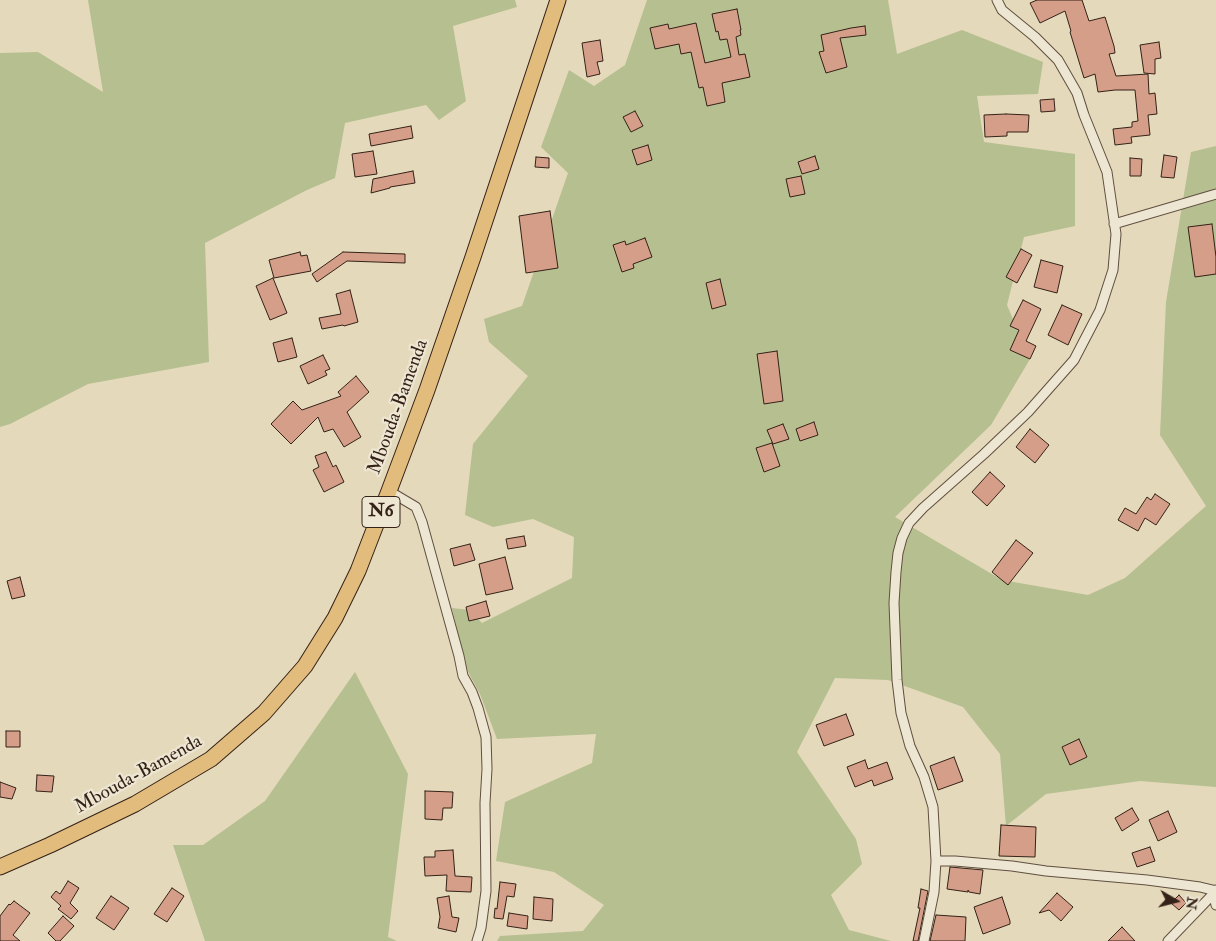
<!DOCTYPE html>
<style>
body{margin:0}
#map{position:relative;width:1216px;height:941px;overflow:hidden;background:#e4d9ba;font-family:"IM FELL Double Pica",serif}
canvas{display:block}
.north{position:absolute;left:1151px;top:876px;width:50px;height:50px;-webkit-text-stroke:4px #ede6d2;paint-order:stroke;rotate:98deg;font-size:14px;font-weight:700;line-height:20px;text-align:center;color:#342117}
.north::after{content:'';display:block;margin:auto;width:18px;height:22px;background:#342117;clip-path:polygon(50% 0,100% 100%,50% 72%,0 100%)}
</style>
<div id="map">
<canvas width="1216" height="941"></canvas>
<div class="north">N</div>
</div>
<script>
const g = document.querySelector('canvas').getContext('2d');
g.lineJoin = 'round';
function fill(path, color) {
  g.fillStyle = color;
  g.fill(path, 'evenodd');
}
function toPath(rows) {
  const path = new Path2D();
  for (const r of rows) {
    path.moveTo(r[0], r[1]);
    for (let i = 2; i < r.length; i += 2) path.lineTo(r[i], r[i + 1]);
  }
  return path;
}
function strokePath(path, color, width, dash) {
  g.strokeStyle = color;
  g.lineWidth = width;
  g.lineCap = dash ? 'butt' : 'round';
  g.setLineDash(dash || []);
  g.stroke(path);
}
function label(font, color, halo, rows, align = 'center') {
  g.font = font + ' "IM FELL Double Pica",serif';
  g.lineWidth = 4.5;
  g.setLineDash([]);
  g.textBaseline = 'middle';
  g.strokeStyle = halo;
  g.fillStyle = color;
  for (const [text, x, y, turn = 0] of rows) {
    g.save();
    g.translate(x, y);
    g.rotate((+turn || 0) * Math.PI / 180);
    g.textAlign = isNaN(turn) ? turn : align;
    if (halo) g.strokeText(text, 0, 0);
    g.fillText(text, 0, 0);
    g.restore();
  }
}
const green = toPath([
 [88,0,515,0,517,7,453,26,466,101,439,120,426,105,345,123,335,178,307,190,205,243,209,362,88,384,10,424,0,427,0,53,38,52,103,92],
 [647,0,888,0,897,54,962,30,1043,62,1038,94,977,96,984,142,1075,154,1075,226,1024,237,1007,305,1030,359,991,425,895,517,1002,580,1088,595,1125,578,1206,506,1160,435,1166,302,1191,152,1216,146,1216,787,1140,781,1046,794,1006,826,1000,754,963,707,888,680,835,678,797,752,856,839,862,864,831,895,849,930,891,941,497,941,500,936,583,931,604,905,554,872,496,861,505,802,592,763,596,734,497,739,480,694,465,666,452,608,470,610,482,623,572,578,574,537,533,519,493,527,465,515,473,444,528,376,489,342,484,319,522,306,568,173,541,147,569,70,594,86,625,65],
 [355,672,408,774,388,937,397,941,205,941,173,845,203,845,265,801]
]);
const building = toPath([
 [1037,0,1082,0,1089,21,1105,17,1114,46,1115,53,1109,54,1116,76,1148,74,1149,94,1155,93,1157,114,1148,115,1150,135,1131,137,1132,143,1115,145,1113,129,1132,127,1132,122,1138,121,1135,90,1115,90,1098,92,1095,74,1084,78,1070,32,1071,31,1065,11,1040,23,1030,3,1037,0],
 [737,9,741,30,740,30,741,35,736,37,739,55,745,54,750,77,722,83,725,102,707,106,703,87,699,88,691,52,681,54,679,44,655,49,650,28,668,24,669,29,696,23,705,63,731,57,727,39,720,40,718,31,716,32,712,14,737,9],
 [865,26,866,35,840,38,847,67,826,73,819,52,824,51,821,35,851,28,865,26],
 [600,40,603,61,597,62,600,74,587,77,582,43,600,40],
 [1159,42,1161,58,1155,59,1155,74,1144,73,1140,45,1159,42],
 [1054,99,1055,111,1041,112,1040,100,1054,99],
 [635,111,643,126,631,132,623,117,635,111],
 [1006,114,1029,115,1028,132,1007,132,1007,136,985,137,984,115,1006,114],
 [411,126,413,138,371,146,369,134,411,126],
 [648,145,652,160,637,165,632,150,648,145],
 [373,151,377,174,355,177,352,154,373,151],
 [1164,155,1177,157,1174,178,1161,177,1164,155],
 [815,156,819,169,802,174,798,162,815,156],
 [536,157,549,158,549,168,535,167,536,157],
 [1130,158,1142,159,1141,176,1130,176,1130,158],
 [413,171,415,183,390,187,390,188,371,193,373,179,413,171],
 [801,176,805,194,790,197,786,179,801,176],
 [550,211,558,268,526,273,519,216,550,211],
 [1212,224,1216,257,1216,274,1195,277,1188,227,1212,224],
 [645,238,652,257,633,264,634,268,622,272,613,245,625,241,626,245,645,238],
 [1021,249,1032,255,1017,283,1006,277,1021,249],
 [300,252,301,256,307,255,311,271,274,278,269,260,300,252],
 [343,252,405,254,405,263,347,261,317,282,312,274,343,252],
 [1041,260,1063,266,1057,293,1034,287,1041,260],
 [273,278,287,313,270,320,256,286,273,278],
 [720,279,726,305,712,309,706,283,720,279],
 [350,290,358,322,344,326,343,325,322,329,319,318,341,314,336,294,350,290],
 [1023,300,1041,309,1026,341,1036,346,1030,359,1010,350,1019,330,1010,326,1023,300],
 [1062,305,1082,314,1068,345,1048,335,1062,305],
 [292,338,297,357,278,362,273,343,292,338],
 [777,351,783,401,764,404,757,354,777,351],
 [323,355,330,369,325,371,327,375,308,384,300,366,323,355],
 [356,376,369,392,347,412,361,437,344,447,333,429,324,432,318,417,291,444,271,424,293,401,302,410,341,396,338,392,356,376],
 [814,422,818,435,800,441,796,429,814,422],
 [783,424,789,439,773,444,767,430,783,424],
 [1030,429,1049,445,1035,463,1016,447,1030,429],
 [772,443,780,466,764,472,756,448,772,443],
 [326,452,333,467,336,465,344,482,324,492,313,470,319,467,315,456,326,452],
 [990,472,1005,486,987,506,972,492,990,472],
 [1155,494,1170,504,1156,525,1145,518,1138,531,1118,520,1125,508,1136,514,1147,497,1151,500,1155,494],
 [524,536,526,546,508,549,506,539,524,536],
 [1016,540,1033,553,1008,585,992,572,1016,540],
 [470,544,475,560,454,566,450,549,470,544],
 [505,557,513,589,486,595,479,564,505,557],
 [20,577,25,596,12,599,7,581,20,577],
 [486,601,490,616,469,621,466,607,486,601],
 [846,714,854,735,824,746,816,725,846,714],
 [6,731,20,731,20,747,6,747,6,731],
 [1079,739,1087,757,1070,765,1062,747,1079,739],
 [954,757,963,781,938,790,930,766,954,757],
 [865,760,868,769,887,762,893,779,874,786,872,780,855,787,847,767,865,760],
 [37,775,54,776,52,792,36,791,37,775],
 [0,782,16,788,12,799,0,797,0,782],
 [425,791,453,792,452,808,443,808,442,820,425,819,425,791],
 [1132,808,1139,820,1122,831,1115,818,1132,808],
 [1168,811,1177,832,1158,841,1149,820,1168,811],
 [1001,825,1036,827,1035,857,999,856,1001,825],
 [1150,847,1155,861,1137,867,1132,853,1150,847],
 [453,850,455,876,472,877,471,892,446,891,447,875,425,876,424,857,435,857,435,851,453,850],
 [950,867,983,870,980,894,969,892,968,890,968,892,947,889,950,867],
 [68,881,79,888,70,903,78,911,71,919,58,909,61,906,51,897,56,891,60,894,68,881],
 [500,882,516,884,514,897,507,896,503,919,494,918,495,908,497,909,500,882],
 [172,888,184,896,167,922,154,914,172,888],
 [921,889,928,891,918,941,913,941,920,908,918,908,921,889],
 [1057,893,1073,907,1061,921,1049,910,1039,913,1057,893],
 [1179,895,1186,903,1179,910,1171,903,1179,895],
 [111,896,129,908,114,930,96,918,111,896],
 [449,896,452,917,459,918,456,932,438,928,440,917,437,898,449,896],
 [534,897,553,899,552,921,533,919,534,897],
 [1002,897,1010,921,1010,924,983,934,974,907,1002,897],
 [14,901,30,913,13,935,20,941,0,941,0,916,9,904,10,905,14,901],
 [509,913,528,916,527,929,507,926,509,913],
 [936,915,966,917,965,941,930,941,936,915],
 [63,916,74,926,60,941,56,941,48,933,63,916],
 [1122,927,1135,941,1108,941,1122,927]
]);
const street = toPath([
 [1114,224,1216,194],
 [389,491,416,507,422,522,459,656,463,676,472,692,478,708,486,737,487,769,485,803,486,891,481,928,477,941],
 [936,861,955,861,1012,866,1046,871,1147,880,1200,887,1216,891],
 [1216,890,1215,900,1216,905],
 [924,941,934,892,936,861,933,807,924,777,910,746,901,713,897,680,894,603,896,572,898,553,902,538,909,523,923,508,984,454,1028,412,1074,360,1100,310,1113,270,1116,234,1107,172,1084,115,1077,93,1058,60,1035,37,1002,10,997,0],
 [1168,941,1216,891]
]);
const highway = toPath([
 [0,867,50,845,135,804,211,759,264,713,305,666,335,618,358,571,389,491,427,390,473,257,558,0]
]);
const shields = [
 [381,512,38]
];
const shieldNames = [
 ["N6",381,512]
];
const streetNames = [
 ["Mbouda-Bamenda",399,407,-70],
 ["Mbouda-Bamenda",139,775,-29]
];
fill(green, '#b6bf8f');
fill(building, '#d49e88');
strokePath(building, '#342117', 1);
strokePath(street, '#604f40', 11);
strokePath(highway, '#342117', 17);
strokePath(street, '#ede6d2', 9);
strokePath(highway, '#e2bc7d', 15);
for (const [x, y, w] of shields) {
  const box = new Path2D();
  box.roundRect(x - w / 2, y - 15.5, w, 31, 4);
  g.fillStyle = '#ede6d2';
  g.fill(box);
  strokePath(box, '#342117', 1);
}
label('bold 18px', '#342117', null, shieldNames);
label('19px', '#342117', '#ede6d2', streetNames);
</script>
